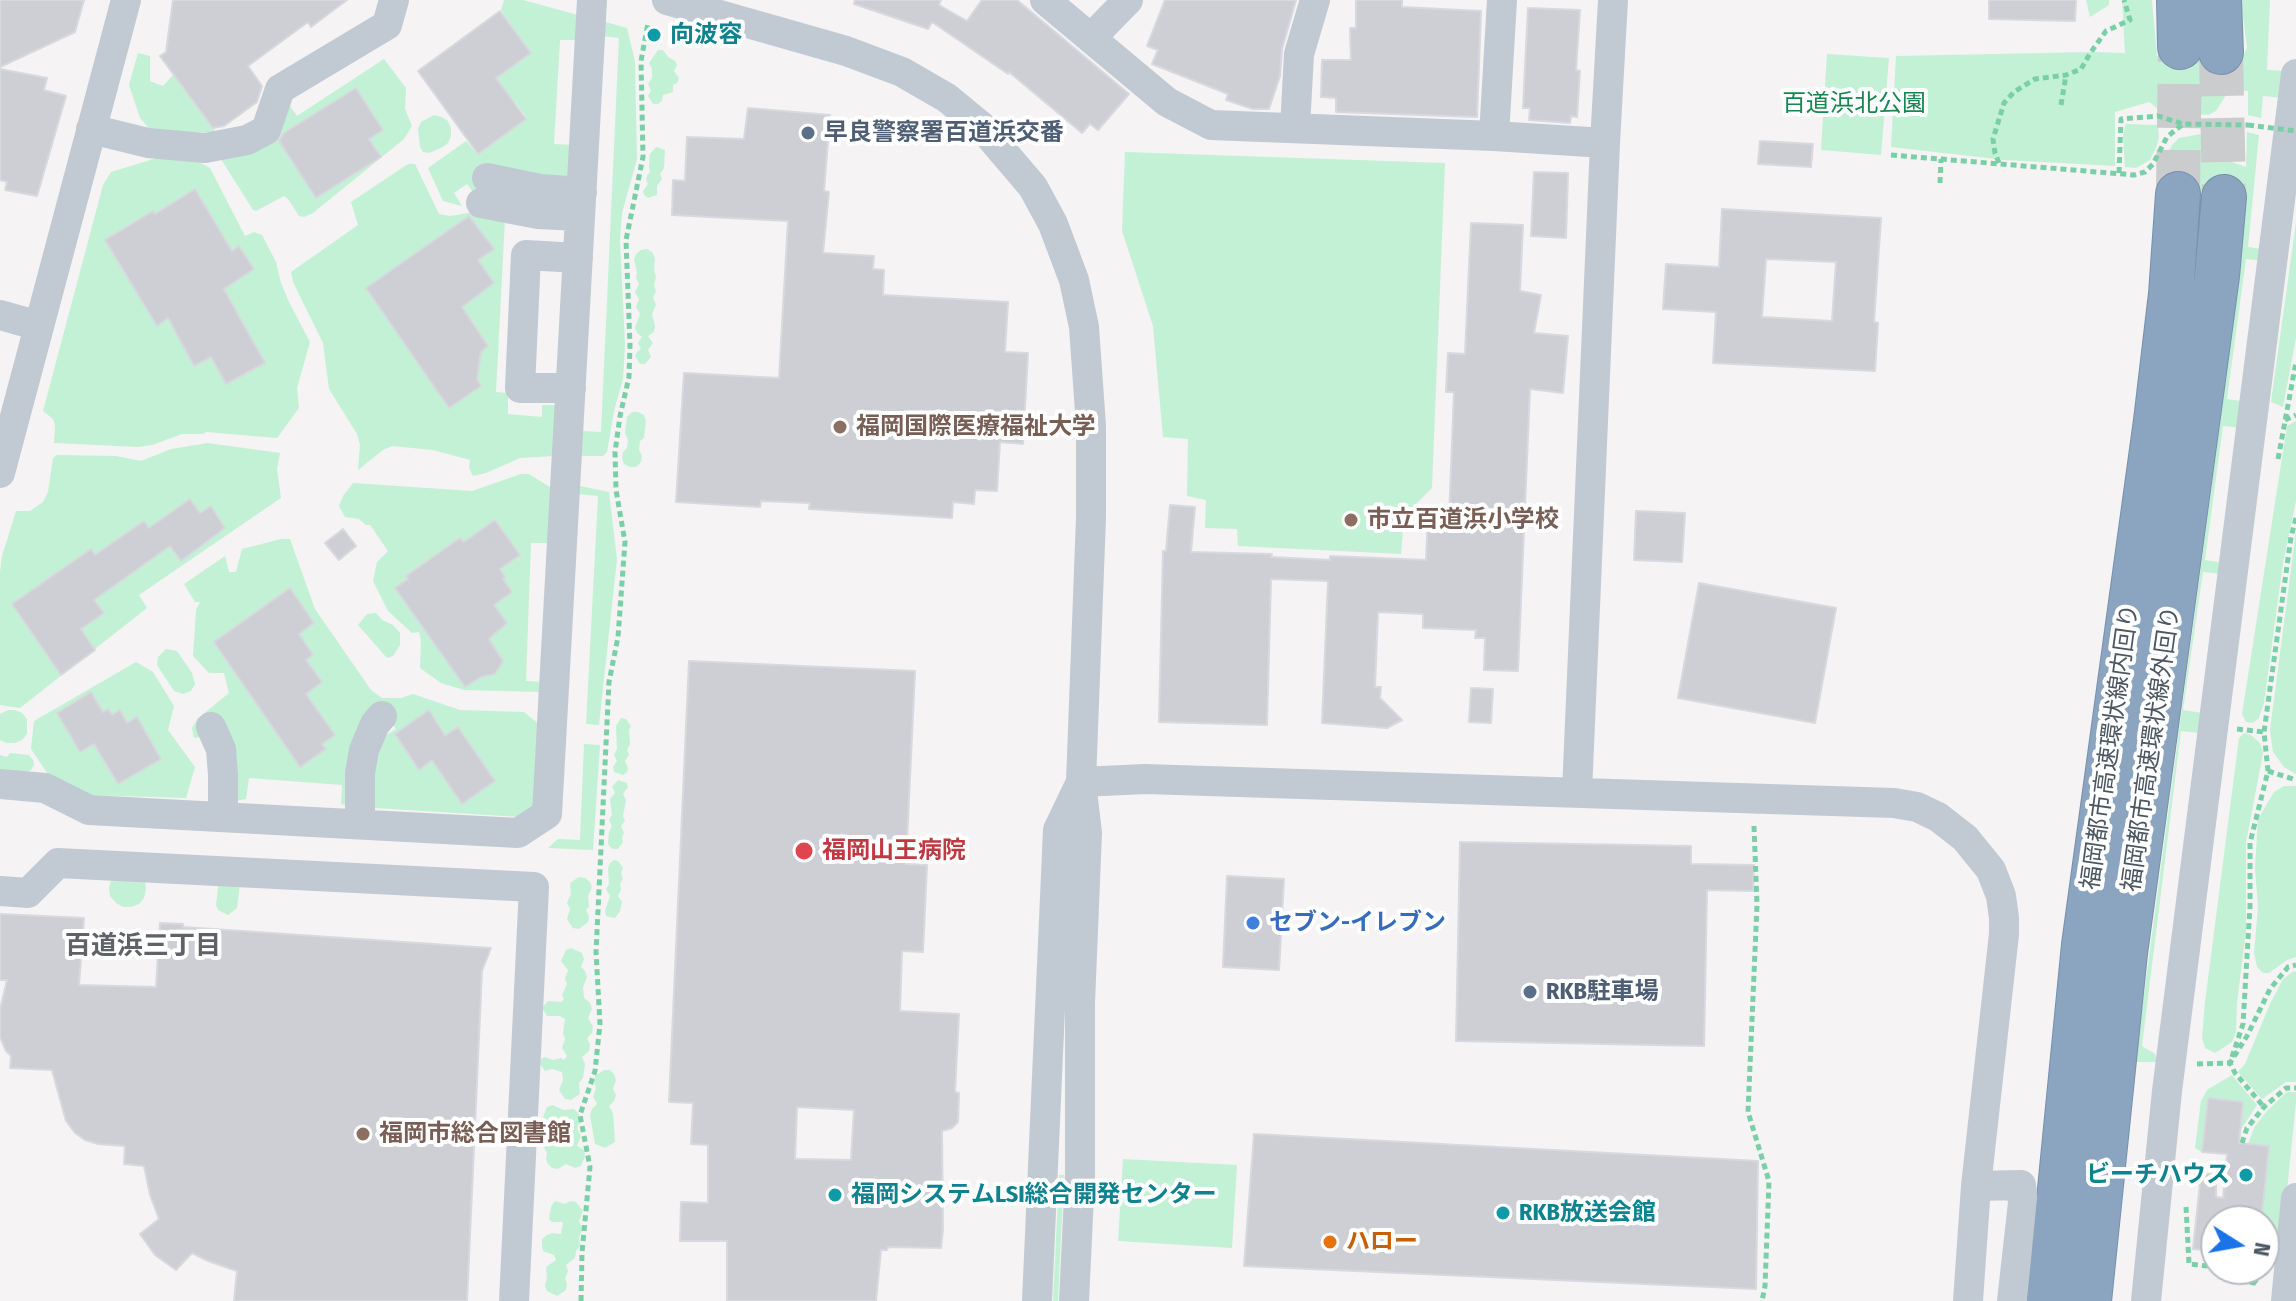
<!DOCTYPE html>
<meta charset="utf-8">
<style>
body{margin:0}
#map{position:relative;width:2296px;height:1301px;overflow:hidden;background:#f5f3f3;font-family:"Fira Sans Condensed",sans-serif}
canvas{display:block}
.north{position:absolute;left:2200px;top:1205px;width:80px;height:80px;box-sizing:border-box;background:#fff;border:2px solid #b7bbc0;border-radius:50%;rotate:101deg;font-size:22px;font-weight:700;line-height:32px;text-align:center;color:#4a5661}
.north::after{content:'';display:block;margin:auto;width:28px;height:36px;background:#1a73e8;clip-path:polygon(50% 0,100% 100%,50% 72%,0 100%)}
</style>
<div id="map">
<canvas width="2296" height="1301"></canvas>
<div class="north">N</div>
</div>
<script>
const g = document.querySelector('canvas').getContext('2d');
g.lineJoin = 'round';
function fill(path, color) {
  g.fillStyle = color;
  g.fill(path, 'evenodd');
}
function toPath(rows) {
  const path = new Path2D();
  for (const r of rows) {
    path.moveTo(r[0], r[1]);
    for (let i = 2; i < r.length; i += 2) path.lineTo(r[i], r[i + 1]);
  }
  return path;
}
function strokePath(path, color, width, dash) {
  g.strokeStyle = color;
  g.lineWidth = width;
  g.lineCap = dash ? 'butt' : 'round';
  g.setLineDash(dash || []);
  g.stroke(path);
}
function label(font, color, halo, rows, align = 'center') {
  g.font = font + ' "Fira Sans Condensed","Noto Sans JP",sans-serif';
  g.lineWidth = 8;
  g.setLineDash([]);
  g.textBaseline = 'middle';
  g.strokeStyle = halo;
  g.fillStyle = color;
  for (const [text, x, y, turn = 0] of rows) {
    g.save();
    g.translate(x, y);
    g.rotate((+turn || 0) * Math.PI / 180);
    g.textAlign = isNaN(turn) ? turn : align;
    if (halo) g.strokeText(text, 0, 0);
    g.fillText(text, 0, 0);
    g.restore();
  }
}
const green = toPath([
 [504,0,523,0,578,15,578,40,560,40,554,144,572,145,569,178,543,176,483,163,476,196,467,184,454,193,462,206,443,201,428,168,466,141,477,154,526,117,516,103,513,105,494,78,530,52,501,10],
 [2086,0,2109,0,2109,5,2090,17],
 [2122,0,2152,0,2157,56,2243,56,2247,48,2241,0,2270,0,2267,70,2286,71,2283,98,2263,96,2261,118,2248,115,2248,91,2236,90,2226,95,2216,111,2208,115,2183,113,2157,108,2149,102,2115,112,2115,166,2005,160,1891,147,1896,56,2091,52,2125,53],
 [602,21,627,28,635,61,637,159,622,213,620,240,625,345,623,379,614,411,607,452,603,456,583,456,580,453,581,431,601,432,619,38,602,36],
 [658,50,663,50,668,57,675,61,677,65,674,71,679,78,677,83,673,85,673,92,663,95,662,101,658,104,653,104,648,96,651,91,648,84,652,78,652,69,649,63],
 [138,53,150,56,150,81,163,86,174,74,216,132,152,132,140,118,129,85],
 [1827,54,1889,58,1881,155,1821,150],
 [384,59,406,88,405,109,412,126,404,139,313,213,304,217,299,216,288,199,284,196,256,211,253,210,221,159,286,100,297,116],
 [434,115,442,117,448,121,451,128,451,136,448,143,443,147,429,153,423,152,420,147,418,129,421,122],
 [2126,124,2158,125,2159,138,2156,148,2150,160,2136,168,2125,167,2123,134],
 [2247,132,2259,135,2248,247,2269,250,2267,261,2246,259,2227,399,2247,402,2244,428,2223,426,2205,560,2225,563,2223,574,2203,572,2183,710,2202,713,2199,733,2181,731,2142,1046,2155,1054,2158,1062,2135,1062,2220,424,2245,204,2241,198,2161,194,2156,200,2157,172,2164,164,2172,145,2179,138,2201,134,2216,141,2232,162,2246,167],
 [656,147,665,150,664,168,660,174,662,179,657,186,657,195,648,198,644,195,643,191,648,184,646,179,648,174,650,173,649,167,650,154],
 [1125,152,1445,163,1432,488,1404,516,1401,554,1238,546,1237,529,1205,528,1206,500,1187,496,1188,439,1163,437,1153,326,1122,231],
 [157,158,191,158,210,168,245,236,254,232,262,235,276,262,281,283,289,302,310,342,297,388,299,408,277,438,206,432,203,434,182,434,152,445,138,447,54,443,55,425,53,419,43,411,103,185,111,172],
 [408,164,415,164,439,214,450,216,480,211,505,219,496,392,508,393,508,414,542,417,542,405,557,405,555,456,520,458,486,473,473,476,469,468,470,460,433,450,392,446,383,450,358,470,360,445,357,434,329,389,323,343,293,282,291,272,358,225,351,202],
 [2296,222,2296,338,2283,407,2271,402],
 [647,249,652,252,655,258,654,270,656,277,654,285,656,291,653,298,656,305,652,314,655,326,654,332,648,336,653,343,648,350,651,357,645,364,640,364,635,356,637,352,641,349,638,343,642,337,637,333,635,328,640,314,636,307,639,299,635,292,639,284,636,278,637,272,634,260,636,254,641,250],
 [632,412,638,412,644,415,646,421,644,438,640,441,639,450,642,456,641,462,636,467,630,467,624,464,622,458,623,452,627,448,628,440,625,433,627,417],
 [2296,421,2296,501,2283,563,2264,703,2259,718,2253,723,2246,722,2242,714,2287,426],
 [208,443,280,453,277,469,281,498,139,595,147,608,20,708,0,705,0,572,2,556,16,511,30,511,43,502,48,492,53,458,57,455,116,456,141,461,171,449],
 [521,474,529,474,553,489,549,543,531,543,526,681,543,682,543,689,539,692,464,690,441,683,420,668,421,640,419,632,412,633,388,611,373,581,377,562,388,551,370,525,366,525,359,519,345,517,339,506,343,496,353,483,472,491],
 [580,486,609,492,617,559,599,725,586,724,598,496,576,494],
 [2296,531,2296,774,2284,767,2273,752,2270,730],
 [281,539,290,539,315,609,371,690,382,698,401,698,413,694,460,710,524,712,540,725,538,801,520,817,375,808,374,750,384,736,396,729,377,702,355,735,347,805,341,804,342,785,249,778,246,799,236,801,200,737,194,738,192,728,197,719,229,693,224,673,209,673,193,656,196,610,200,602,195,602,184,584,225,556,229,572,236,572,242,549],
 [376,613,382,620,393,625,400,633,400,645,393,656,387,658,358,625,367,614],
 [166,649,177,651,192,673,195,684,191,691,183,694,174,691,157,665,158,657],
 [136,662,153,672,174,706,168,730,195,767,186,798,84,795,50,777,31,749,34,721],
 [8,710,15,710,22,713,27,719,27,734,22,740,15,743,7,743,0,740,0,714],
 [621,718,626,719,631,726,629,730,630,744,627,750,629,755,625,761,628,768,627,772,623,775,614,772,613,767,617,761,614,755,617,749,616,726],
 [2244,733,2251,735,2260,743,2263,753,2246,843,2246,931,2237,1003,2236,1032,2232,1042,2215,1053,2205,1048,2202,1038,2205,1002,2239,738],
 [584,744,600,745,593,850,548,848,558,839,580,840],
 [10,753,29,755,33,760,34,765,31,770,26,772,0,774,0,755,7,757],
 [618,780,627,783,628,787,623,794,626,800,623,816,625,821,621,826,624,833,622,838,623,842,618,849,613,849,609,846,608,842,609,832,612,826,609,820,612,815,610,799,615,793,612,787],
 [2284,786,2296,786,2296,957,2287,960,2269,973,2263,973,2257,967,2254,953,2258,907,2255,868,2258,819,2274,792],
 [614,860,618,861,623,868,621,873,623,879,620,884,621,890,618,896,622,902,620,911,615,918,606,916,605,911,610,896,606,889,609,884,608,868,610,863],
 [579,877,585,878,590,882,592,887,588,896,589,907,586,910,589,916,588,922,579,929,573,928,567,919,570,909,567,903,571,894,570,883],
 [111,880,145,881,146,889,144,898,139,904,131,907,123,907,116,903,110,896,109,888],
 [219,880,240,884,237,908,228,915,218,910,216,905],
 [571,948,582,953,584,959,581,967,585,971,587,977,583,987,584,998,590,1003,592,1009,588,1018,593,1027,592,1033,587,1038,590,1045,589,1051,582,1057,585,1064,583,1078,579,1083,580,1094,571,1100,565,1099,559,1090,563,1080,562,1072,552,1069,545,1071,540,1064,541,1059,545,1057,553,1060,561,1058,564,1060,567,1056,562,1048,565,1039,563,1033,565,1019,560,1016,547,1016,542,1008,548,1001,561,1002,564,999,562,995,567,984,565,979,568,970,561,961,566,950],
 [2294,971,2296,972,2296,1082,2286,1082,2262,1099,2238,1072,2245,1064,2270,1004,2283,979],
 [604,1070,610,1070,614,1074,616,1080,613,1089,616,1095,614,1101,609,1106,613,1113,615,1142,605,1148,595,1144,590,1115,592,1109,597,1104,593,1097,596,1088,594,1082,595,1076],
 [2232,1075,2257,1105,2240,1131,2242,1102,2208,1099,2202,1152,2195,1148,2201,1101,2207,1090],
 [2287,1092,2296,1092,2296,1102,2280,1260,2265,1259,2264,1221,2248,1221,2248,1212,2262,1213,2269,1146,2248,1144,2254,1128,2266,1112],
 [553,1105,563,1110,574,1109,578,1113,581,1119,577,1128,581,1136,577,1146,584,1150,585,1156,581,1166,575,1168,566,1164,558,1169,552,1168,548,1164,546,1159,547,1152,541,1143,542,1137,547,1132,547,1125,543,1117,547,1107],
 [1123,1159,1237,1165,1232,1248,1118,1241],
 [1059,1175,1064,1175,1058,1301,1053,1301],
 [555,1201,564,1204,571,1201,576,1202,583,1211,579,1221,583,1229,579,1237,580,1246,576,1251,575,1258,566,1265,568,1271,565,1279,567,1284,566,1290,557,1296,547,1291,545,1286,547,1278,546,1267,556,1260,554,1255,543,1251,542,1245,542,1239,547,1235,552,1233,561,1234,563,1222,552,1222,549,1219,551,1207]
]);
const building = toPath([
 [0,0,84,0,75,32,0,67,0,0],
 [173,0,347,0,311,27,308,22,248,66,262,86,257,102,224,126,213,128,160,56,166,52,173,0],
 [855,0,941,0,939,5,967,21,982,0,1017,0,1129,94,1098,130,1090,124,1082,133,1009,72,1008,74,932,22,928,29,854,4,855,0],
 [1165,0,1296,0,1282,49,1280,76,1269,109,1253,109,1226,100,1228,94,1152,64,1158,50,1147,46,1165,0],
 [1356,0,1402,0,1402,7,1481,11,1477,117,1336,112,1336,98,1321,97,1322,60,1351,60,1350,28,1356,28,1356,0],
 [1989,0,2076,0,2075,21,1989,19,1989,0],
 [1528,8,1580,10,1576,70,1580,71,1577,117,1571,116,1570,123,1529,120,1530,108,1523,108,1528,8],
 [500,11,531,53,496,78,526,119,478,154,418,71,500,11],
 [0,69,47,78,44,90,66,96,37,196,5,190,7,182,0,180,0,69],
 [356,88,383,130,369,139,381,157,316,198,279,141,284,133,356,88],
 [748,108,830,115,824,191,829,192,823,253,874,256,873,269,884,270,883,295,1008,302,1005,352,1028,353,1023,444,1000,442,997,491,975,490,974,504,953,502,952,518,809,509,810,503,761,501,760,507,676,502,684,373,779,378,788,221,672,215,673,180,685,181,687,137,744,139,748,108],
 [1760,141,1813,144,1811,167,1758,164,1760,141],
 [1534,172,1568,173,1566,238,1531,236,1534,172],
 [195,189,232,251,239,246,254,269,224,289,265,363,226,384,211,357,194,366,168,318,157,326,105,240,153,211,155,214,195,189],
 [1722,209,1881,218,1874,322,1878,323,1875,371,1713,363,1716,312,1663,309,1666,264,1719,267,1722,209],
 [1766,259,1836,262,1832,321,1762,317,1766,259],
 [469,216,494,249,478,260,494,283,462,307,488,346,481,352,477,379,481,386,449,408,366,288,469,216],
 [1471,223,1523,225,1520,291,1541,295,1534,333,1568,336,1563,393,1530,389,1518,671,1484,670,1485,638,1475,638,1476,630,1423,628,1423,614,1378,612,1375,687,1381,687,1380,698,1402,720,1387,728,1322,723,1328,581,1271,579,1267,725,1159,722,1163,551,1166,551,1170,505,1195,507,1191,552,1272,554,1271,557,1330,560,1330,556,1426,560,1428,518,1449,519,1454,392,1446,392,1448,353,1465,354,1471,223],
 [190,499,200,513,211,506,225,528,181,561,170,546,94,600,104,613,81,629,95,650,61,675,12,604,91,549,95,555,144,521,149,528,190,499],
 [1636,511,1685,513,1682,562,1634,560,1636,511],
 [495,520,520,555,500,569,505,577,503,579,512,592,494,605,507,623,489,639,503,661,495,674,481,677,465,687,395,588,408,579,406,576,460,538,464,542,495,520],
 [343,529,356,546,339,560,325,543,343,529],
 [1699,583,1836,608,1815,723,1678,698,1699,583],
 [290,588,314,623,299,634,313,655,306,660,322,682,306,694,335,735,322,744,326,749,300,767,214,642,290,588],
 [689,661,915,671,906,864,927,865,923,952,902,951,900,1011,959,1014,955,1092,959,1093,958,1122,952,1128,942,1131,943,1230,941,1248,888,1247,887,1250,881,1250,876,1301,727,1301,727,1241,680,1241,681,1202,708,1203,708,1145,691,1144,693,1103,669,1102,689,661],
 [797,1107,854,1110,851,1160,795,1159,797,1107],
 [1471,688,1493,689,1491,723,1469,722,1471,688],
 [91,692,103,712,108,709,112,715,120,710,127,723,137,717,161,759,118,784,94,744,80,752,57,713,91,692],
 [429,710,445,736,458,727,495,781,462,804,432,760,419,770,395,734,429,710],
 [1460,842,1691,846,1691,864,1754,865,1753,891,1707,890,1704,1046,1456,1041,1460,842],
 [1227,876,1284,879,1279,970,1223,967,1227,876],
 [0,914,84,918,79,985,156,987,160,923,183,924,183,927,491,948,482,971,467,1301,234,1301,237,1271,208,1261,192,1253,176,1270,155,1255,140,1234,159,1219,150,1195,144,1166,124,1164,125,1146,98,1144,85,1140,75,1133,66,1121,52,1070,10,1068,11,1056,6,1051,0,1037,0,1010,7,980,0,980,0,914],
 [2208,1098,2243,1102,2239,1143,2269,1146,2262,1214,2231,1211,2230,1221,2216,1221,2216,1251,2193,1249,2201,1174,2216,1174,2216,1197,2223,1198,2227,1154,2202,1152,2208,1098],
 [1254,1134,1758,1161,1756,1289,1244,1266,1254,1134]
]);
const highwayTunnel = toPath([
 [2221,52,2224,197],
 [2178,194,2180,47]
]);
const path = toPath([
 [2061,105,2066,75],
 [1891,155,2134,175,2145,172,2153,164,2167,137,2183,124,2248,125],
 [1999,163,1995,153,1993,139,2004,103,2014,92,2035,79,2066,75,2081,69,2091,52,2106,31,2130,20,2124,0],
 [2119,173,2121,119,2158,116,2183,124],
 [1940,183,1941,159],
 [2285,420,2296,415],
 [2278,459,2296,362],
 [2296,518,2291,537,2264,732,2268,771,2250,843,2250,906,2243,1024,2230,1063,2247,1036,2270,989,2288,967,2296,965],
 [2237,729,2264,732],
 [2268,771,2296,780],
 [1754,826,1757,905,1748,1112,1769,1181,1765,1286,1762,1301],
 [2197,1064,2230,1063,2235,1073,2264,1107],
 [2242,1143,2247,1128,2264,1107,2286,1088,2296,1088],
 [2186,1207,2189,1264,2216,1267],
 [2241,1221,2243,1212],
 [2223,1269,2242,1280,2258,1284],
 [2240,1269,2257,1283],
 [581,1301,582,1253,590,1167,580,1115,595,1071,600,1024,596,952,609,682,618,637,625,542,616,490,615,452,620,416,629,377,630,345,626,240,643,157,641,61,648,23]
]);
const minor = toPath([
 [667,0,846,51,902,72,947,98,981,126,1033,187,1053,224,1074,280,1084,327,1091,426,1091,517,1081,782,1087,833,1080,1003,1080,1175,1074,1301],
 [1045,0,1167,102,1211,125,1494,136,1605,143],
 [1092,37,1128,0],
 [1295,128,1299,54,1315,0],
 [91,129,148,143,205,148,247,140,266,130,280,89,387,25,394,0],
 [1494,136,1502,0],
 [487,178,540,189,582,192],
 [481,203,538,214,580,216],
 [0,315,39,326],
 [571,388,520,388,526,255,578,258],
 [0,473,126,0],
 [211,727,221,749,223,775,223,817],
 [1081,782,1145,779,1894,803,1917,807,1938,817,1965,838,1991,870,2001,896,2004,918,2004,934,1976,1186,1968,1301],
 [0,784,45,788,89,810,518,833,547,814,592,0],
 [1577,792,1605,143,1613,0],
 [360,824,360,773,364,750,375,724,382,716],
 [0,891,28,893,58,863,534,887,514,1301],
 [1976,1186,2021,1185,2023,1203,2012,1301],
 [1037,1301,1058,830,1081,782],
 [2146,1301,2167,1091,2296,74],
 [2286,1301,2296,1198]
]);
const highway = toPath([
 [2179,0,2180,47],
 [2219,0,2221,52],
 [2049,1301,2084,945,2156,421,2171,294,2178,194],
 [2089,1301,2125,953,2217,276,2224,197]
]);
const pathBridge = toPath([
 [2248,125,2296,131]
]);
const markers = [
 [654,35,8,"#0f9aa8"],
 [808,133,8,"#5c6f8a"],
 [840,427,8,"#8d6e63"],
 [1351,520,8,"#8d6e63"],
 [804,851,10,"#e0444e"],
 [1253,923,8,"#3f7fe0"],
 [1530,992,8,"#5c6f8a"],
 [363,1134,8,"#8d6e63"],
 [2246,1175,8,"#0f9aa8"],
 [835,1195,8,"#0f9aa8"],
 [1503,1213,8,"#0f9aa8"],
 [1330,1242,8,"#e8710a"]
];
const cultureNames = [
 ["向波容",670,35],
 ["ビーチハウス",2230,1175,"right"],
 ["福岡システムLSI総合開発センター",851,1195],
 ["RKB放送会館",1519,1213]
];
const parkNames = [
 ["百道浜北公園",1854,104]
];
const serviceNames = [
 ["早良警察署百道浜交番",824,133],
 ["RKB駐車場",1546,992]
];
const educationNames = [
 ["福岡国際医療福祉大学",856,427],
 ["市立百道浜小学校",1367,520],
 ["福岡市総合図書館",379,1134]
];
const streetNames = [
 ["福岡都市高速環状線内回り",2111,747,-82],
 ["福岡都市高速環状線外回り",2152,749,-82]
];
const healthNames = [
 ["福岡山王病院",822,851]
];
const shopNames = [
 ["セブン-イレブン",1269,923]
];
const foodNames = [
 ["ハロー",1346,1242]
];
const neighbourhoodNames = [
 ["百道浜三丁目",143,947]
];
fill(green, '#c3f1d5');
fill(building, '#cdcfd5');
strokePath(building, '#d7d9de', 2);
strokePath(highwayTunnel, '#caccce', 44, [44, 22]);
strokePath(highway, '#7690ad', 46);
strokePath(path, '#7ad0a6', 5, [6, 4]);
strokePath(minor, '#c1cad2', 30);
strokePath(highway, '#8ba5c1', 44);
strokePath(pathBridge, '#7ad0a6', 5, [6, 4]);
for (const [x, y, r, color] of markers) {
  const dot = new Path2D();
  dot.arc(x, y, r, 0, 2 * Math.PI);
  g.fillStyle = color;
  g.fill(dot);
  strokePath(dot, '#fff', 3);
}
label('bold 24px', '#0d838f', '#fff', cultureNames, 'left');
label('24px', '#17864f', '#fff', parkNames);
label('bold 24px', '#4e5e75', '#fff', serviceNames, 'left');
label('bold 24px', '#785e54', '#fff', educationNames, 'left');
label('24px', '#4a5661', '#fff', streetNames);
label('bold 24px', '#be3a42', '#fff', healthNames, 'left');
label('bold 24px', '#366cbe', '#fff', shopNames, 'left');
label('bold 24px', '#c56008', '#fff', foodNames, 'left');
label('bold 26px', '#5f6368', '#fff', neighbourhoodNames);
</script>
